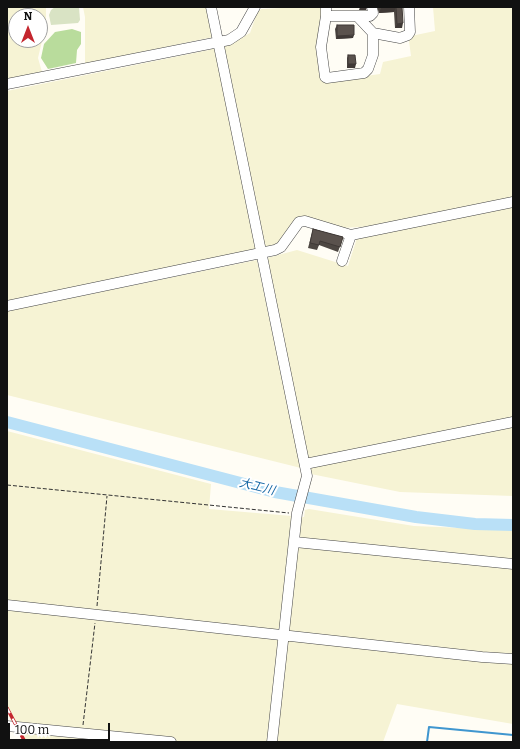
<!DOCTYPE html>
<meta charset="utf-8">
<style>
body{margin:0}
#map{position:relative;width:520px;height:749px;overflow:hidden;background:#fffdf5;font-family:Bitter,serif}
canvas{display:block}
.frame{position:absolute;inset:0;border:8px solid #111;pointer-events:none}
.north{position:absolute;left:8px;top:8px;width:40px;height:40px;box-sizing:border-box;background:#fff;border:1px solid #a0a0a0;border-radius:50%;rotate:0deg;font-size:11px;font-weight:700;line-height:16px;text-align:center;color:#111}
.north::after{content:'';display:block;margin:auto;width:14px;height:18px;background:#c4262e;clip-path:polygon(50% 0,100% 100%,50% 72%,0 100%)}
.scale{position:absolute;left:8px;top:723px;width:102px;height:18px;box-sizing:border-box;border:2px solid #111;border-top:0;padding-left:5px;font-size:12px;line-height:14px;white-space:nowrap;color:#111;-webkit-text-stroke:3px #fff;paint-order:stroke}
</style>
<div id="map">
<canvas width="520" height="749"></canvas>
<div class="frame"></div>
<div class="north">N</div>
<div class="scale">100 m</div>
</div>
<script>
const g = document.querySelector('canvas').getContext('2d');
g.lineJoin = 'round';
function fill(path, color) {
  g.fillStyle = color;
  g.fill(path, 'evenodd');
}
function toPath(rows) {
  const path = new Path2D();
  for (const r of rows) {
    path.moveTo(r[0], r[1]);
    for (let i = 2; i < r.length; i += 2) path.lineTo(r[i], r[i + 1]);
  }
  return path;
}
function strokePath(path, color, width, dash) {
  g.strokeStyle = color;
  g.lineWidth = width;
  g.lineCap = dash ? 'butt' : 'round';
  g.setLineDash(dash || []);
  g.stroke(path);
}
function label(font, color, halo, rows, align = 'center') {
  g.font = font + ' Bitter,"Noto Sans JP",serif';
  g.lineWidth = 4;
  g.setLineDash([]);
  g.textBaseline = 'middle';
  g.strokeStyle = halo;
  g.fillStyle = color;
  for (const [text, x, y, turn = 0] of rows) {
    g.save();
    g.translate(x, y);
    g.rotate((+turn || 0) * Math.PI / 180);
    g.textAlign = isNaN(turn) ? turn : align;
    if (halo) g.strokeText(text, 0, 0);
    g.fillText(text, 0, 0);
    g.restore();
  }
}
const farmland = toPath([
 [7,7,46,7,46,34,42,41,38,58,42,72,7,79],
 [16,16,40,16,40,40,16,40],
 [83,7,206,7,213,37,85,64,85,17],
 [301,7,322,7,321,25,317,50,323,82,380,74,383,62,411,56,409,41,411,36,435,31,433,7,513,7,513,197,377,226,341,228,301,216,294,221,280,242,272,247,7,302,7,91,209,50,241,38,250,33,257,13,261,9],
 [513,207,513,418,308,460,267,258,297,250,348,266,357,238],
 [257,260,301,468,7,395,7,311],
 [513,425,513,496,400,492,311,474,309,466],
 [7,431,211,484,209,509,304,517,305,510,309,509,414,526,513,530,513,724,397,704,383,742,23,742,7,713]
]);
const forest = toPath([
 [72,29,81,32,81,44,77,50,76,63,48,69,41,58,44,44,55,32]
]);
const cemetery = toPath([
 [55,7,79,7,80,20,78,23,51,25,49,15,51,10]
]);
const stream = toPath([
 [427,742,429,727,513,735]
]);
const river = toPath([
 [7,422,275,492,416,517,475,524,513,525]
]);
const path = toPath([
 [7,485,289,513],
 [97,606,107,496],
 [83,725,95,623]
]);
const minor = toPath([
 [211,7,307,476,297,513,272,742],
 [326,7,326,16,321,47,325,77,327,78,364,73,368,69,373,55,373,33,400,38,408,35,410,32,409,7],
 [326,16,370,16,373,13,372,7],
 [357,16,373,33],
 [7,84,229,40,241,32,255,7],
 [342,261,351,235],
 [7,306,275,250,281,247,299,222,305,221,351,235,513,202],
 [305,464,513,422],
 [295,542,513,564],
 [7,605,482,657,513,659],
 [7,726,171,742]
]);
const rail = toPath([
 [7,708,25,742]
]);
const wall = toPath([
 [377,7,402,7,402,28,395,28,394,12,379,13],
 [337,25,353,38,336,39,335,29],
 [348,55,355,68,347,68,347,58],
 [313,229,343,237,338,252,319,245,317,250,308,248]
]);
const shadedWall = toPath([
 [343,7,353,7,342,8],
 [360,7,367,7,366,10,359,10],
 [396,7,394,12,379,13,381,8],
 [403,23,402,28,395,28,397,24],
 [354,35,353,38,336,39,337,36],
 [348,64,356,64,355,68,347,68]
]);
const building = toPath([
 [381,7,395,7,381,8,381,7],
 [396,7,402,7,403,23,397,24,396,7],
 [337,25,354,25,354,35,337,36,337,25],
 [348,55,355,55,356,64,348,64,348,55],
 [313,229,343,237,340,247,320,241,319,245,310,243,313,229]
]);
const waterNames = [
 ["大工川",257,487,14]
];
fill(farmland, '#f6f3d4');
fill(forest, '#b9dc9c');
fill(cemetery, '#d9e3c4');
strokePath(stream, '#3f96cf', 2);
strokePath(river, '#b9e0f7', 12);
strokePath(minor, '#444', 11);
strokePath(path, '#333', 1, [4, 2]);
strokePath(minor, '#fff', 10);
strokePath(rail, '#c4262e', 3.5);
strokePath(rail, '#fff', 2, [6]);
fill(wall, '#4d4742');
fill(shadedWall, '#3f3936');
fill(building, '#5a524d');
strokePath(building, '#3f3936', 1);
label('italic 12px', '#1768a6', '#fff', waterNames);
</script>
